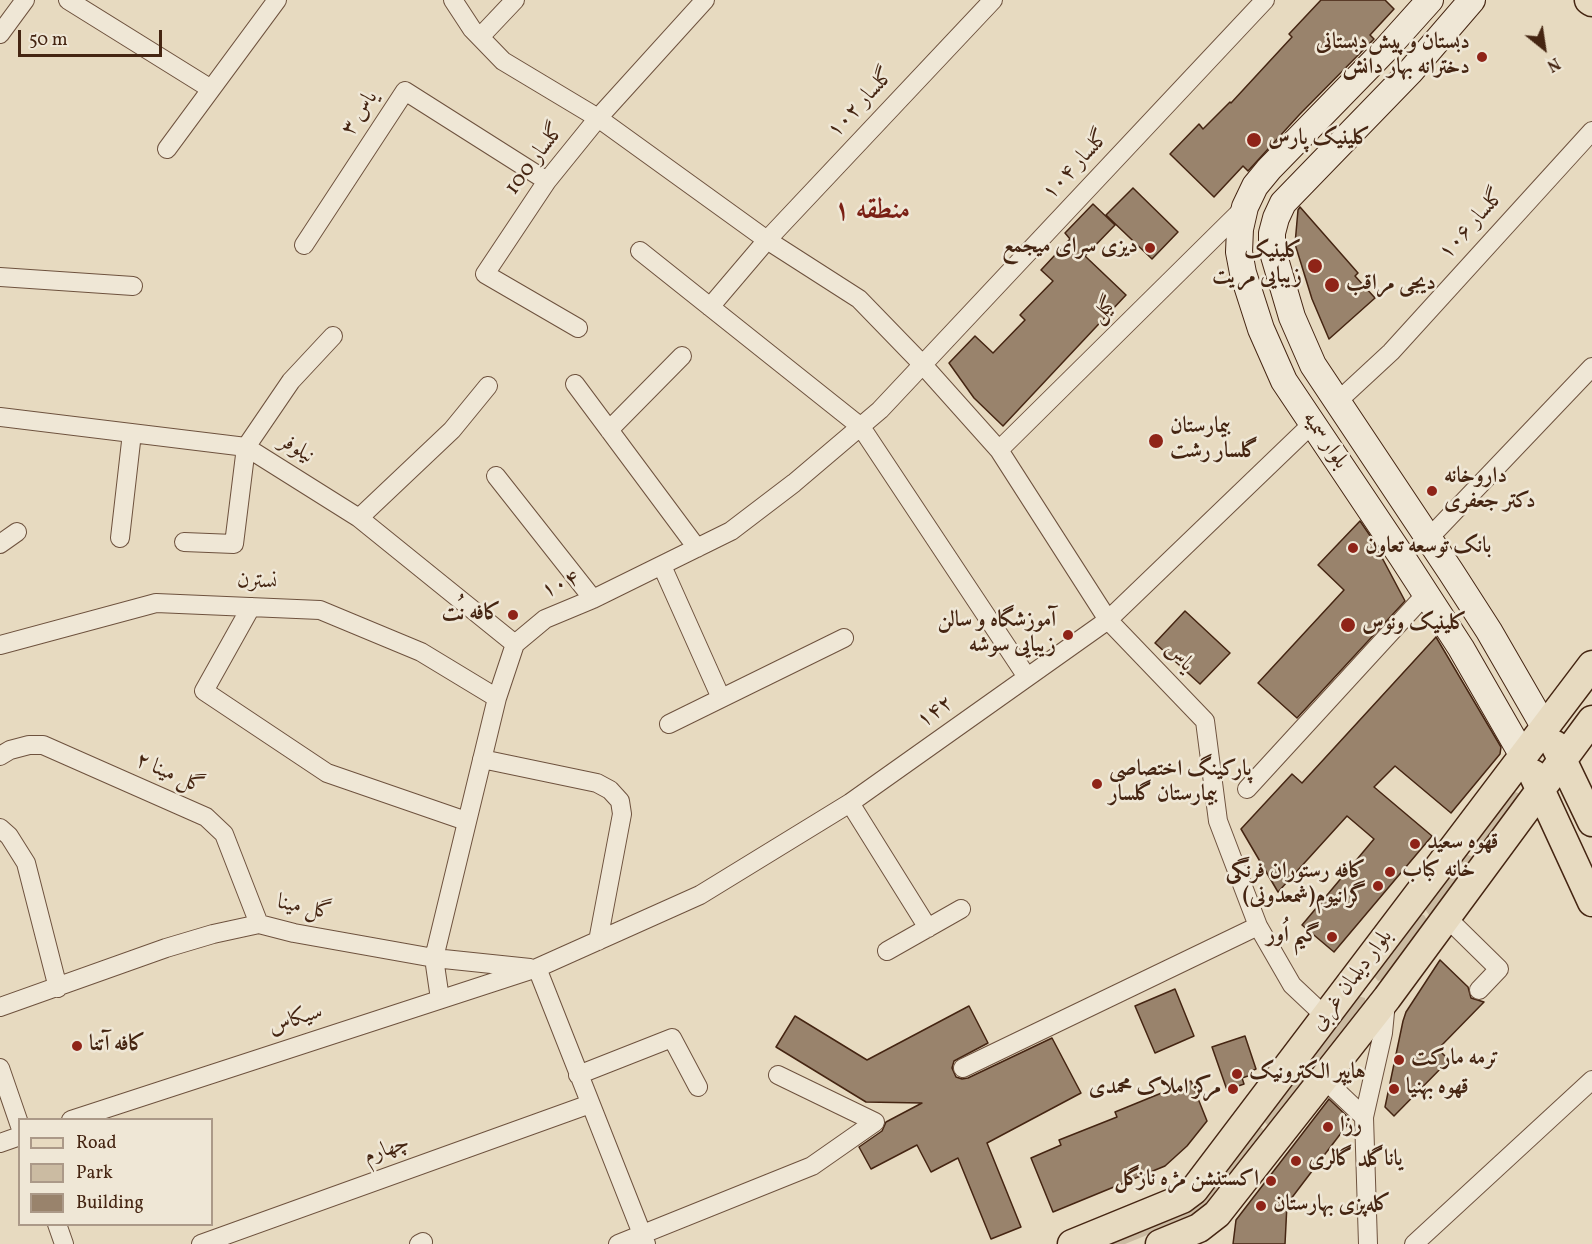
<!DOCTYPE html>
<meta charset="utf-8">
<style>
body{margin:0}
#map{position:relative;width:1592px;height:1244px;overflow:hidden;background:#e7dac0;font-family:Vollkorn,serif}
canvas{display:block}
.legend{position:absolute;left:18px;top:1118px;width:195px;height:108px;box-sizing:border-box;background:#efe7d6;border:2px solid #ab9988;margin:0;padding:8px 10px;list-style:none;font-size:18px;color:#452512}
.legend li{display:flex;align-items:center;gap:12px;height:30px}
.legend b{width:30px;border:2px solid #ab9988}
.north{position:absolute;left:1514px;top:18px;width:60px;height:60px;-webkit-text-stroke:4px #efe7d6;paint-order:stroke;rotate:150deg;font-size:16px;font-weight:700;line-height:24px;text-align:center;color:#452512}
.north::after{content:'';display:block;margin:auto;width:21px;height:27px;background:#452512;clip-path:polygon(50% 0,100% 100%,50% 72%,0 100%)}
.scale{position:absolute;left:18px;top:30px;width:144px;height:27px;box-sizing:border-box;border:3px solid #452512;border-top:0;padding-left:8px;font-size:18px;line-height:21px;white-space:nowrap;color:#452512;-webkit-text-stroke:4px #efe7d6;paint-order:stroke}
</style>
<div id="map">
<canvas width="1592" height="1244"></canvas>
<ul class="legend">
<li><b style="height:8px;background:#e7dac0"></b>Road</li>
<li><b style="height:16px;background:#cbbba2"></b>Park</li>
<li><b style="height:16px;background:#99836c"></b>Building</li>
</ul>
<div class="north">N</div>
<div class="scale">50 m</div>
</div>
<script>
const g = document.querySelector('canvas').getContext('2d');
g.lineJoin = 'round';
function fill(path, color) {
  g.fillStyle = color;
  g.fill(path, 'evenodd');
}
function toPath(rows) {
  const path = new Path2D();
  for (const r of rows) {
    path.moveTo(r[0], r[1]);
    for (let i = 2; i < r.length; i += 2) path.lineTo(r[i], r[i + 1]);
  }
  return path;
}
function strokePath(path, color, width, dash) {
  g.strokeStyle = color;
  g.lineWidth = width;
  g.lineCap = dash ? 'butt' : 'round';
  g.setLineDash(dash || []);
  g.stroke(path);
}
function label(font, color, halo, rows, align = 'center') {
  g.font = font + ' Vollkorn,Amiri,serif';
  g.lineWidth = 5;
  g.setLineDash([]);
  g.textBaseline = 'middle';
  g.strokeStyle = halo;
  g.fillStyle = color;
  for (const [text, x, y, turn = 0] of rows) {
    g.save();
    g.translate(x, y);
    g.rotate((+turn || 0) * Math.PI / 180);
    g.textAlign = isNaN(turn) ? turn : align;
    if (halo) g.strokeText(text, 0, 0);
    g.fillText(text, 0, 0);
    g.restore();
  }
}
const green = toPath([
 [1515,792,1521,794,1480,852,1477,852,1474,850,1474,843],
 [1466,854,1473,857,1474,860,1432,915,1429,915,1425,909,1426,906],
 [1420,915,1424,915,1427,920,1384,979,1378,981,1374,976],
 [1358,996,1365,998,1365,1005,1317,1066,1313,1066,1310,1060],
 [1303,1068,1307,1069,1311,1074,1271,1126,1268,1126,1264,1121],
 [1258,1128,1262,1128,1265,1134,1199,1214,1125,1244,1095,1244]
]);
const building = toPath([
 [1321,0,1385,0,1394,9,1370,35,1374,39,1300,114,1248,171,1243,166,1214,197,1170,154,1199,124,1203,129,1230,102,1231,103,1292,37,1289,34,1321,0],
 [1133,188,1178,232,1152,259,1106,215,1133,188],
 [1093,204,1115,225,1085,256,1126,295,1003,426,974,398,949,363,975,336,993,353,1025,320,1020,315,1053,281,1041,270,1070,239,1065,233,1093,204],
 [1300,207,1358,273,1355,276,1375,298,1329,339,1312,299,1295,244,1298,210,1300,207],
 [1360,521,1371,537,1405,601,1297,718,1258,683,1344,590,1318,565,1360,521],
 [1185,611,1230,653,1200,684,1155,643,1185,611],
 [1436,637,1501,747,1500,754,1451,813,1395,766,1374,787,1432,836,1334,952,1302,925,1374,839,1347,816,1278,892,1241,829,1292,774,1302,783,1436,637],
 [1440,960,1468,987,1471,998,1484,1002,1438,1049,1449,1060,1394,1116,1385,1107,1403,1021,1406,1012,1440,960],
 [1175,989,1194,1036,1155,1053,1135,1006,1175,989],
 [969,1006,988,1043,954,1061,952,1068,956,1077,962,1079,968,1078,1052,1038,1081,1093,987,1143,1021,1227,991,1239,958,1158,931,1172,917,1145,871,1169,859,1147,882,1131,886,1122,922,1103,866,1102,776,1047,795,1016,867,1060,969,1006],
 [1245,1036,1256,1069,1249,1072,1251,1075,1242,1078,1244,1084,1227,1090,1212,1047,1245,1036],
 [1191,1081,1207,1121,1187,1146,1165,1166,1053,1212,1031,1158,1061,1145,1059,1140,1117,1117,1115,1112,1191,1081],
 [1329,1099,1351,1120,1287,1204,1285,1244,1233,1244,1236,1220,1329,1099]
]);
const minor = toPath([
 [68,0,211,89],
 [453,0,472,29,503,61,598,118,767,240,859,299,923,365,999,450,1108,620,1205,721,1218,821,1258,926,1292,985,1326,1017],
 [0,34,25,0],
 [480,37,515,0],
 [167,149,277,0],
 [304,245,405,91,547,181],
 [640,251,861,427,1027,677],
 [0,277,133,286],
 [710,307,767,240,993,0],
 [578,328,485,274,547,181,598,118,705,0],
 [575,384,697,548],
 [1337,402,1391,352,1592,131],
 [0,417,246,447,359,518,515,644],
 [609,430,682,356],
 [999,450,1245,207],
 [496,476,593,599],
 [359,518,452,430,488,386],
 [120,538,132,433],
 [1429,538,1592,367],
 [184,542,234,544,246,447,291,381,333,336],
 [0,544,17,532],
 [662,566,721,698],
 [251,607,204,691,327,773,466,821],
 [0,645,156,603,320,610,421,652,497,698],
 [669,724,844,638],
 [0,756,10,750,29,745,43,745,206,817,224,834,259,924],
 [482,759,597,783,610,790,620,801,622,814,598,941],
 [1247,789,1425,595],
 [850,803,928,928],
 [0,828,9,836,26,863,58,988],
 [1446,917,1499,969,1479,990],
 [887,951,961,909],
 [537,968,646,1244],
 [440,999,434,958,497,698,515,644,545,619,593,599,731,531,794,483,880,410,1265,0],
 [0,1007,166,948,213,934,259,924,294,933,434,958,530,968],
 [0,1068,20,1126],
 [963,1068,1258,926],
 [578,1075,672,1038,698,1087],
 [1323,1078,1364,1117],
 [71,1120,537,968,700,895,850,803,1108,620,1312,424],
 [0,1143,20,1136],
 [57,1224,64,1244],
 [201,1244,590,1104],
 [419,1244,423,1242],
 [618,1244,812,1166,875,1122,778,1075],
 [1368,1244,1364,1117,1383,1033,1386,1002],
 [1414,1244,1592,1080]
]);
const secondary = toPath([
 [1430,0,1386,49,1269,169,1255,186,1245,207,1240,229,1239,252,1243,273,1261,329,1284,381,1402,557,1461,648,1523,756],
 [1472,0,1410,72,1283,203,1276,218,1272,233,1272,249,1292,317,1313,365,1451,572,1489,631,1545,728]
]);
const primary = toPath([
 [1589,0,1592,2],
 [1555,745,1592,822],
 [1533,774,1592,902],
 [1072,1244,1182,1199,1194,1190,1592,665],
 [1160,1244,1199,1228,1217,1214,1387,998,1592,720]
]);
const markers = [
 [1482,57,6,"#8f2418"],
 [1254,140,8,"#8f2418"],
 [1150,248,6,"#8f2418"],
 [1315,266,8,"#8f2418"],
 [1332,285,8,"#8f2418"],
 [1156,441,8,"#8f2418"],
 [1432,491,6,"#8f2418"],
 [1353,548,6,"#8f2418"],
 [513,615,6,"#8f2418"],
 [1348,625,8,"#8f2418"],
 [1068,635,6,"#8f2418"],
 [1097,784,6,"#8f2418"],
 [1415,844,6,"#8f2418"],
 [1390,872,6,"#8f2418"],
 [1378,886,6,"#8f2418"],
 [1332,937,6,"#8f2418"],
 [77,1046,6,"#8f2418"],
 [1399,1060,6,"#8f2418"],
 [1237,1074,6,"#8f2418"],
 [1233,1089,6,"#8f2418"],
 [1394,1089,6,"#8f2418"],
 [1328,1127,6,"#8f2418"],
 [1296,1161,6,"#8f2418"],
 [1271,1181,6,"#8f2418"],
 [1261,1206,6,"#8f2418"]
];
const poiNames = [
 ["دبستان و پیش‌دبستانی",1470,44,"right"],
 ["دخترانه بهار دانش",1470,69,"right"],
 ["کلینیک پارس",1268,140],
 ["دیزی سرای میجمع",1138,248,"right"],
 ["کلینیک",1302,253,"right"],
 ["زیبایی مریت",1302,278,"right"],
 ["دیجی مراقب",1346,285],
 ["بیمارستان",1170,428],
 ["گلسار رشت",1170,453],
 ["داروخانه",1444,478],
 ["دکتر جعفری",1444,503],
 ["بانک توسعه تعاون",1365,548],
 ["کافه نُت",501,615,"right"],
 ["آموزشگاه و سالن",1056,622,"right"],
 ["زیبایی سوشه",1056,647,"right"],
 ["کلینیک ونوس",1362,625],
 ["پارکینگ اختصاصی",1109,771],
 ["بیمارستان گلسار",1109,796],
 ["قهوه سعید",1427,844],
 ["خانه کباب",1402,872],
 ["کافه رستوران فرنگی",1366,873,"right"],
 ["گرانیوم(شمعدونی)",1366,898,"right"],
 ["گیم اُور",1320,937,"right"],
 ["کافه آتنا",89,1046],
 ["ترمه مارکت",1411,1060],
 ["هایپر الکترونیک",1249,1074],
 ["مرکز املاک محمدی",1221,1089,"right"],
 ["قهوه بهنیا",1406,1089],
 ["رزا",1340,1127],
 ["یاناگلد گالری",1308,1161],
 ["اکستنشن مژه نازگل",1259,1181,"right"],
 ["کله‌پزی بهارستان",1273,1206]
];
const streetNames = [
 ["گلسار ۱۰۲",862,104,-47],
 ["یاس ۳",361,114,-57],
 ["گلسار 100",536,160,-53],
 ["گلسار ۱۰۴",1077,166,-47],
 ["گلسار ۱۰۶",1473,225,-48],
 ["گیل",1105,311,-45],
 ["بلوار سمیه",1324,441,56],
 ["نیلوفر",296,450,32],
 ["نسترن",257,583,2],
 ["۱۰۴",561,586,-24],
 ["یاس",1178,658,46],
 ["۱۴۲",936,713,-35],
 ["گل مینا ۲",169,775,24],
 ["گل مینا",304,909,12],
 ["بلوار دیلمان غربی",1353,981,-53],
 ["سیکاس",296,1021,-18],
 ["چهارم",387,1151,-20]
];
const districtNames = [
 ["منطقه ۱",872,213]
];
fill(green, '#cbbba2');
fill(building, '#99836c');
strokePath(building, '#452512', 1.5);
strokePath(minor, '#6e523e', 20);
strokePath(secondary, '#452512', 28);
strokePath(primary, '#452512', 31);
strokePath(minor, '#efe7d6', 18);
strokePath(secondary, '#efe7d6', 26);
strokePath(primary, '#e7dac0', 28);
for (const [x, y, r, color] of markers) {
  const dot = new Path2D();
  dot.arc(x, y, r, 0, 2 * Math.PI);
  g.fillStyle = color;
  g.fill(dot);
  strokePath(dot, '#efe7d6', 2);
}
label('bold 22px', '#452512', '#efe7d6', poiNames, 'left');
label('22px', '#452512', '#efe7d6', streetNames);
label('bold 28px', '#7a1f14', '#efe7d6', districtNames);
</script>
